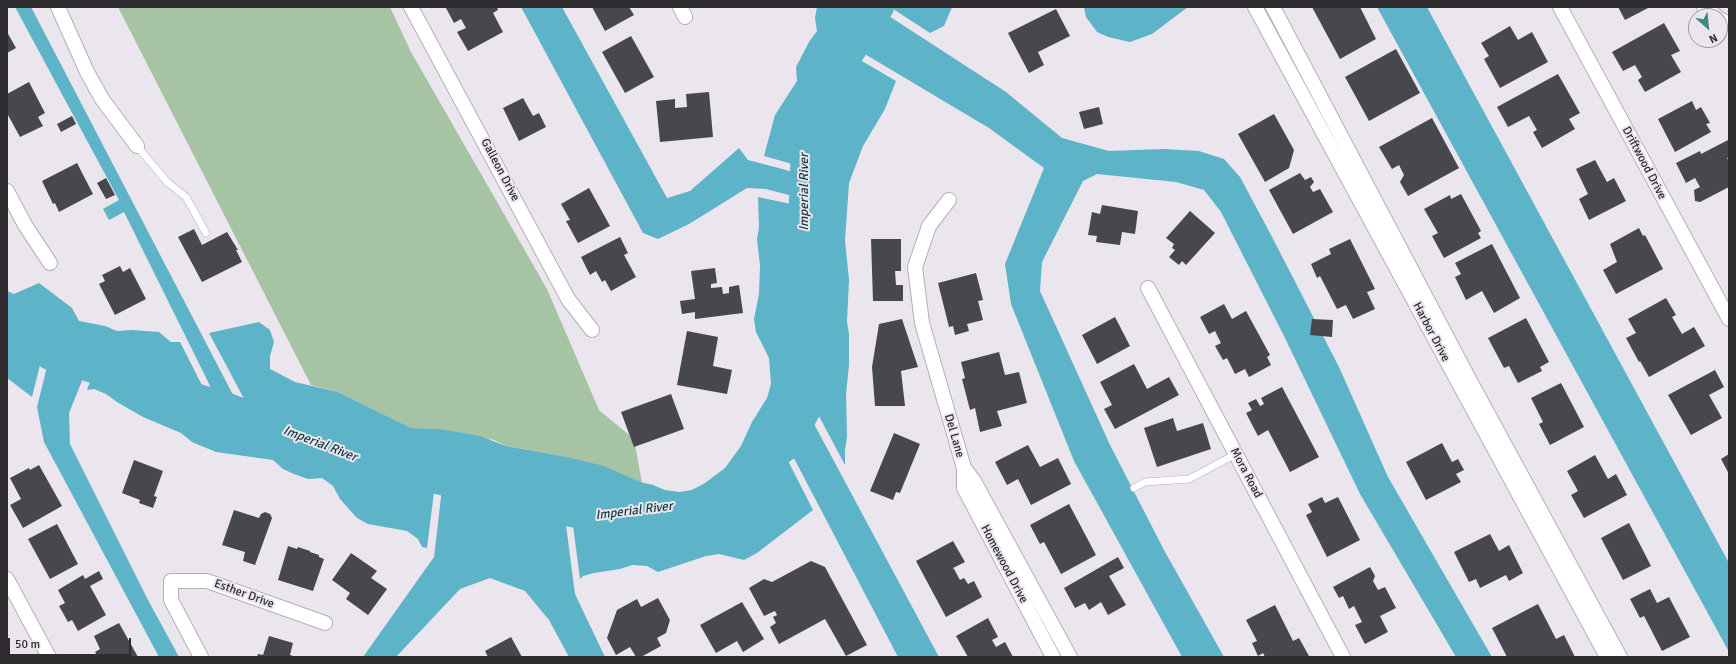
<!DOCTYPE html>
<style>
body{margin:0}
#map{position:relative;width:1736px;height:664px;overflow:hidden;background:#ebe5ed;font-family:Signika,sans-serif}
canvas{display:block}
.frame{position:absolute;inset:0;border:8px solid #2e2c2f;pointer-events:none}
.north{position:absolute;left:1688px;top:8px;width:40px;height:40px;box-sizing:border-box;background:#ebe5ed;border:1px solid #9f9ba1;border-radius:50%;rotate:153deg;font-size:11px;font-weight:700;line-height:16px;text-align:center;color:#2e2c2f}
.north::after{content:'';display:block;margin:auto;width:14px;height:18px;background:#418885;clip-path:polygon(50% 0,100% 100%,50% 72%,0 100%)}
.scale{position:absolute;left:8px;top:638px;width:123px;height:18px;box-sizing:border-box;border:2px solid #2e2c2f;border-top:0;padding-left:5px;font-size:12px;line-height:14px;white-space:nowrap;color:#2e2c2f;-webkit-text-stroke:3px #ebe5ed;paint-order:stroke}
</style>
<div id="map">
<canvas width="1736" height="664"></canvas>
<div class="frame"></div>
<div class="north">N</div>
<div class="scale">50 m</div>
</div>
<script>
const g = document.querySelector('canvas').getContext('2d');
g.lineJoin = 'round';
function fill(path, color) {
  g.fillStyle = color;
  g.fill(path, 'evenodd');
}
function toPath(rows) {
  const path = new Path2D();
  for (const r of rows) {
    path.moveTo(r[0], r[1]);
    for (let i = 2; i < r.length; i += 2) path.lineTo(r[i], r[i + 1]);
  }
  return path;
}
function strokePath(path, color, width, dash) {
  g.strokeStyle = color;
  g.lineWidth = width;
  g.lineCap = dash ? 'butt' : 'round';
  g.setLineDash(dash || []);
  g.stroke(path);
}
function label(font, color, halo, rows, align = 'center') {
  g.font = font + ' Signika,sans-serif';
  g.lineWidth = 4;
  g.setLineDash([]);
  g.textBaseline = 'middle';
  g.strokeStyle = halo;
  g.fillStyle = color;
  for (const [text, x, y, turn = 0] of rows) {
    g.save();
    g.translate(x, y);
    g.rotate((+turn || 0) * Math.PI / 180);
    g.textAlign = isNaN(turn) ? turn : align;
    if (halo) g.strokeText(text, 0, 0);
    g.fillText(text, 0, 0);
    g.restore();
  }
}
const green = toPath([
 [118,7,390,7,411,52,547,289,599,410,634,439,642,483,562,456,506,446,494,440,440,429,411,428,338,392,311,385]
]);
const water = toPath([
 [15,7,31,7,243,414,220,406,124,212,109,220,103,209,119,200],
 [521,7,562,7,667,198,690,191,739,148,748,160,805,175,804,199,766,189,747,188,689,224,658,239,643,233],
 [817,7,869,7,847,42,846,50,850,54,896,81,885,109,863,146,849,183,845,240,849,280,847,322,849,334,849,365,846,394,847,437,845,450,845,465,813,405,807,401,803,401,799,404,781,440,780,445,813,510,757,553,744,560,719,554,706,556,658,572,647,566,632,565,620,569,594,573,583,576,580,579,571,510,567,503,444,472,439,473,436,476,427,548,422,547,418,539,407,531,368,524,357,518,340,499,333,486,322,478,308,479,294,474,283,469,273,460,216,452,192,442,181,433,143,417,117,402,106,394,94,389,87,390,95,368,93,361,89,359,49,347,45,349,43,353,32,397,7,378,7,291,14,294,39,283,72,308,79,321,105,326,117,331,132,330,159,332,171,342,180,342,215,411,241,422,246,422,250,418,250,410,209,333,259,322,270,330,274,342,270,356,270,369,295,382,338,392,411,428,440,429,480,436,506,446,562,456,604,466,640,482,653,485,665,490,679,492,692,490,705,483,725,468,741,446,752,422,767,398,771,384,769,358,756,332,754,319,759,294,760,265,757,240,759,227,758,197,805,207,810,205,811,200,812,176,810,169,764,156,775,115,797,81,796,67,809,42,817,31,815,18],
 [890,7,952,7,944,26,930,33],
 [1084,7,1188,7,1152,34,1130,42,1108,37,1097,32,1086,17],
 [1377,7,1427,7,1729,563,1729,652],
 [878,9,1006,92,1062,138,1109,151,1164,149,1199,151,1224,159,1240,177,1271,235,1339,367,1388,477,1492,657,1456,657,1360,494,1284,336,1221,212,1204,190,1176,182,1097,174,1083,181,1042,262,1040,291,1110,445,1164,550,1224,657,1182,657,1074,461,1011,304,1005,264,1044,168,989,128,853,47],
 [50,355,88,366,69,413,70,444,148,600,179,657,159,657,44,442,37,407],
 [806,409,939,657,898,657,787,445],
 [443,480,564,510,575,594,605,657,569,657,549,620,525,591,490,578,460,589,396,657,363,657,434,557]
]);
const river = toPath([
 [807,248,803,227,806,146,847,56,879,7],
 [7,327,50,355,228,408,288,431],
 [396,469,592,517,612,515],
 [749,472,787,445,813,396,816,362]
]);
const building = toPath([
 [449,7,497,7,498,10,493,13,503,32,468,51,457,32,466,28,461,19,454,23,446,8],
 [592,7,629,7,634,15,605,31],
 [1312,7,1360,7,1376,39,1340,59],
 [1618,7,1650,7,1625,20],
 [1056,9,1070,36,1038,52,1044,65,1029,73,1008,33],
 [1664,23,1680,51,1671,55,1681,72,1645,92,1638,80,1642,77,1635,65,1623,71,1612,52],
 [1510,26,1518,40,1532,32,1548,62,1500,88,1484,59,1489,56,1481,43],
 [7,32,16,48,7,53],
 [631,36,654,77,625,93,602,52],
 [1396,49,1420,93,1369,121,1345,77],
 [1558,74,1580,113,1569,119,1575,129,1542,148,1533,132,1537,130,1529,116,1508,127,1497,107],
 [29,82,45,113,38,117,43,126,20,137,8,115,7,116,7,94],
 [709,92,713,137,660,142,656,101,675,99,675,108,687,107,686,94],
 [523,98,533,116,539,113,546,127,519,141,503,108],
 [1692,101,1696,110,1701,107,1710,123,1706,124,1711,132,1675,152,1658,119],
 [1099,107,1103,124,1084,129,1079,112],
 [1274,114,1294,150,1289,168,1265,182,1238,134],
 [72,116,76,124,61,132,57,124],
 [1432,118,1459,168,1408,196,1400,182,1404,175,1399,165,1392,169,1379,147],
 [1728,140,1729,143,1729,157,1727,158,1729,161,1729,187,1700,202,1695,201,1694,190,1700,187,1695,178,1686,183,1676,163,1700,151,1701,154],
 [1595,160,1607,182,1614,178,1626,201,1589,220,1579,199,1588,194,1576,169],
 [77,163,93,194,59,212,55,203,53,204,42,181],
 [1300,173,1305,180,1311,177,1314,182,1310,187,1313,192,1320,189,1333,212,1293,234,1269,190],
 [106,178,115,195,106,199,97,183],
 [589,188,610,226,578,243,566,221,570,220,561,204],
 [1461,194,1481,231,1478,233,1481,238,1444,258,1432,236,1438,233,1424,209,1450,195,1451,199],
 [1102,205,1138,211,1135,234,1122,232,1120,245,1096,242,1097,236,1088,235,1092,212,1100,214],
 [1190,211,1215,233,1186,265,1182,261,1179,265,1169,257,1175,250,1172,248,1174,244,1166,238],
 [1639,228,1643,236,1645,235,1663,269,1616,294,1603,270,1617,262,1610,244],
 [194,229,202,245,227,232,238,250,236,250,242,262,202,282,178,237],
 [620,237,628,253,624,255,636,277,611,291,605,280,602,282,596,271,590,275,581,257],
 [871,239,901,239,901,271,895,271,896,285,903,285,903,301,873,301],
 [1350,239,1375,289,1367,292,1375,309,1353,319,1346,305,1337,309,1320,276,1317,278,1311,264,1331,254,1329,249],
 [1492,244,1520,298,1494,313,1482,291,1466,300,1455,277,1461,274,1455,263],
 [120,266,123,272,130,268,146,299,115,315,99,284,105,281,102,275],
 [715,268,717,283,711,284,711,288,722,287,723,294,729,293,729,287,739,285,743,313,695,319,695,312,682,314,680,301,695,299,691,271],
 [976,273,983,300,978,301,983,320,967,324,969,331,955,335,953,326,949,327,938,283],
 [1666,298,1676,315,1672,317,1682,334,1694,327,1705,346,1649,377,1640,361,1639,362,1626,338,1636,333,1628,319],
 [1224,304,1232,319,1246,311,1270,355,1267,357,1271,365,1249,377,1245,369,1235,374,1227,358,1223,360,1215,346,1221,343,1215,331,1209,334,1200,317],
 [1115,317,1130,346,1097,364,1082,335],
 [1526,318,1549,362,1540,367,1542,371,1518,383,1509,366,1504,368,1488,338],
 [902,319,918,367,901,371,905,406,875,406,872,367,879,324],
 [1312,319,1333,320,1332,337,1310,335],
 [687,331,718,337,713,366,732,370,727,394,677,385],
 [999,352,1005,375,1019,372,1027,403,997,411,1002,426,980,432,975,408,970,410,962,379,965,378,961,362],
 [1134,364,1147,389,1169,377,1179,395,1115,429,1104,409,1112,405,1100,382],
 [1715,370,1724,387,1709,395,1722,418,1691,435,1668,395],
 [1561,383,1584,427,1550,445,1539,424,1543,422,1531,398],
 [1282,387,1319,457,1290,472,1268,430,1258,436,1246,413,1252,410,1248,403,1256,399,1260,406,1264,404,1261,398],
 [671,394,684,429,634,447,621,412],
 [1173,418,1177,431,1203,423,1211,449,1157,467,1144,428],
 [894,433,920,444,900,493,896,492,893,500,870,491],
 [1442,443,1452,462,1458,459,1464,470,1456,474,1461,482,1426,500,1406,462],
 [1028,445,1040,467,1058,458,1071,484,1031,505,1018,479,1007,485,995,462],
 [1729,454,1729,474,1721,459],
 [1595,455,1608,479,1616,474,1627,495,1584,518,1571,495,1578,491,1567,471],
 [134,460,163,471,154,496,157,497,153,508,139,503,140,500,122,493],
 [39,465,62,506,23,528,10,505,21,499,10,478,29,468,30,470],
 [1322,497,1325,503,1338,497,1360,540,1327,557,1306,515,1312,512,1308,504],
 [1069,504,1096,555,1061,574,1044,542,1040,544,1030,525],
 [234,510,259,518,261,514,265,512,270,514,272,518,255,565,243,561,245,552,222,545],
 [1629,523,1651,566,1623,580,1601,538],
 [57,524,78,564,50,579,28,539],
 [1490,534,1499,551,1509,545,1523,573,1509,581,1506,575,1480,588,1476,579,1469,582,1454,552],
 [953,541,965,562,953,568,954,569,960,580,964,578,968,584,974,581,982,597,946,617,916,561],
 [288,546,297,549,298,547,310,551,310,552,319,555,319,557,324,559,313,591,278,580],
 [351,553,377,571,371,578,387,589,368,615,346,599,350,593,332,580],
 [1118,557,1124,568,1109,576,1126,605,1108,615,1101,602,1089,610,1085,603,1075,608,1064,588],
 [811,561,825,567,867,645,846,656,825,619,779,644,770,627,776,623,773,617,777,615,775,611,764,616,749,588,764,579,772,582],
 [1370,567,1375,576,1373,581,1378,590,1385,587,1396,608,1380,616,1388,632,1365,644,1355,625,1362,622,1354,606,1349,609,1343,596,1339,598,1333,587],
 [99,571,103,579,90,586,106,615,78,631,72,620,68,622,59,606,65,603,58,590,83,575,85,579],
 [1650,589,1657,603,1669,597,1690,637,1662,651,1644,616,1640,618,1630,599],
 [658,598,670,620,666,633,657,638,661,646,641,657,636,657,630,647,616,655,607,638,617,610,637,599,641,607],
 [742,602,764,639,743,652,737,641,716,653,700,625],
 [1538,604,1556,639,1564,635,1575,657,1507,657,1492,628],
 [1275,605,1293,641,1299,638,1309,656,1306,657,1265,657,1263,653,1258,656,1252,643,1257,641,1246,620],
 [988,618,998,637,992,640,996,647,1005,642,1013,657,968,657,956,636],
 [119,623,138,657,98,657,95,652,100,649,94,636],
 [269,636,293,643,290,655,296,657,257,657,258,654,263,655],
 [511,637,522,657,488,657,485,651]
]);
const service = toPath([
 [137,146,167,182,186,197,206,233],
 [1134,488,1145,482,1189,479,1236,454]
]);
const minor = toPath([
 [58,7,87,72,102,99,137,146],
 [411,7,568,299,592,330],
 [680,7,685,17],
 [1255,7,1607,657],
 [1273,7,1469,379,1620,657],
 [1560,7,1729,319],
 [1704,7,1716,16],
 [1720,19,1729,24],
 [7,191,25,225,50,263],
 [949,200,929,226,915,267,922,323,964,468,974,481,1070,657],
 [1148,288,1343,657],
 [964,468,964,488,1053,657],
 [7,579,49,657],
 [201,657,171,600,171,581,207,581,325,623]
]);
const streetNames = [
 ["Driftwood Drive",1644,163,62],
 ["Galleon Drive",500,170,62],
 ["Harbor Drive",1431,332,62],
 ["Del Lane",954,436,74],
 ["Mora Road",1246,473,62],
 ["Homewood Drive",1004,564,62],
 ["Esther Drive",244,594,20]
];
const waterNames = [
 ["Imperial River",805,192,-90],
 ["Imperial River",320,444,21],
 ["Imperial River",634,511,-7]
];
fill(green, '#a6c4a3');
fill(water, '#5db3c8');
strokePath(river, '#5db3c8', 30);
fill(building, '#47474e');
strokePath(service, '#b5b0b7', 8);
strokePath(minor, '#b5b0b7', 16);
strokePath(service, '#fff', 7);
strokePath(minor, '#fff', 14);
label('12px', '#2e2c2f', '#ebe5ed', streetNames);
label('italic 13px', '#113a43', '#ebe5ed', waterNames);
</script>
